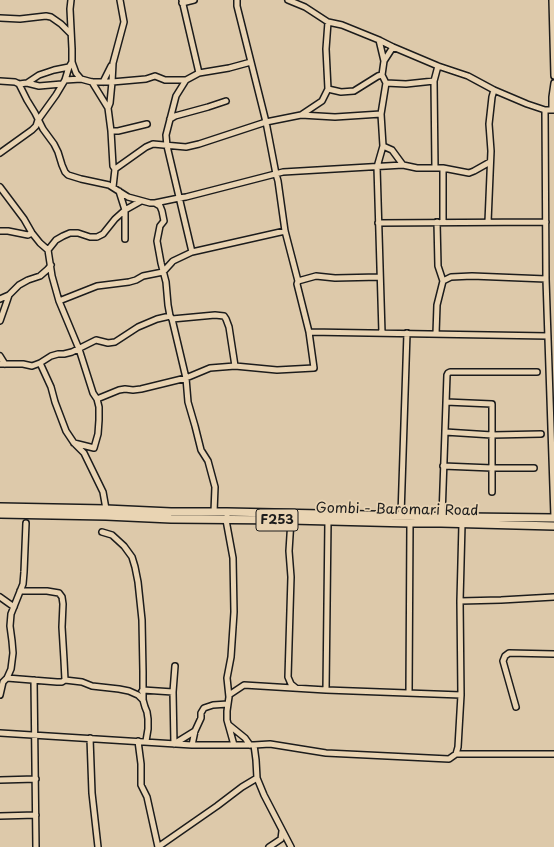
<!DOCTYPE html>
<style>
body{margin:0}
canvas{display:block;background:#ddc9aa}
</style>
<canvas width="554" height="847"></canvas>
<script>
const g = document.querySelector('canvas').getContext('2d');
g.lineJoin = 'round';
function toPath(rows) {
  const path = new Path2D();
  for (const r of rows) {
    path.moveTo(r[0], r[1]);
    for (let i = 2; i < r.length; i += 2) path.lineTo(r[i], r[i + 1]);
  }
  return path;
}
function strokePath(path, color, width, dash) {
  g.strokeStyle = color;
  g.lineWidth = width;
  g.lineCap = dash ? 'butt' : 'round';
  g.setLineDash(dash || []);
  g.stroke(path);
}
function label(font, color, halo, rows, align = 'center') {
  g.font = font + ' "Playpen Sans",sans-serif';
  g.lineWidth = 3.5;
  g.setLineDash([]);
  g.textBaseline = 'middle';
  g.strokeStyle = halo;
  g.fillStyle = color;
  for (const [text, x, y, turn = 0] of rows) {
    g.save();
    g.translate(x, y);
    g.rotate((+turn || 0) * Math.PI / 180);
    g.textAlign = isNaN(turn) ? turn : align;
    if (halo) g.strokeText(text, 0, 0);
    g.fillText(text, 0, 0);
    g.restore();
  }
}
const minor = toPath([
 [71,0,70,9,72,49,72,62,76,73,81,79],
 [182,0,199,73],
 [288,0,305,7,328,22,342,25,379,40,393,47,438,66,468,76,494,90,527,104,545,110,554,110],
 [552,0,554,76],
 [182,3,194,0],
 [0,18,20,19,46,16,51,17,61,24,71,34],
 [328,22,326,49,328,89,341,92,354,91,378,76,382,75],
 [379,40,384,61],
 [65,80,81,79,92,82,112,82,146,79,155,76,165,80,186,80,199,73,229,68,251,62],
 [186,80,176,96,166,135,167,146,192,252],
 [0,81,15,82,19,84,27,83,39,86,62,84],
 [92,82,108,108,111,131,113,166,115,169,113,187],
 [103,82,111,66],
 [27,83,39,75,54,70,69,67],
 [386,83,406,84,434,81],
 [19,84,27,100,35,113,43,129,54,144,58,152,62,165,65,172,68,175,81,179,109,185,128,197,150,203,155,203,160,206,162,211,164,221,160,226,157,241,161,263,166,282,168,305,170,316,172,319,186,378,188,402,195,426,201,450,208,461,215,487,214,512],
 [108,108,110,103,112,82,113,63,124,22,120,0],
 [545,110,546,279,554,517],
 [552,110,552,97,554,83],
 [301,115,322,101,328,89],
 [170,119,175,116,208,107,226,101],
 [111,131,118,131,147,124],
 [383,146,392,150,403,165],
 [0,153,32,130,36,126,38,120,56,95,65,80,69,67,72,62],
 [435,168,434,81,438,66],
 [443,168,443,222],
 [115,169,146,147,153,144,186,147,199,144,266,122,301,115,335,117,381,114],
 [0,187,24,219,32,233,40,243,48,250,52,276,59,301,79,349,93,393,97,399],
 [119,191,125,210,125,239],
 [155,203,179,198,186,197,283,172,403,165,417,168,443,168,469,173,474,171,490,162],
 [437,222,438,266,443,281],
 [488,222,491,151,489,124,492,97,494,90],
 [378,223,546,222],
 [0,231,8,231,28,235,32,233],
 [48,250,56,240,63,236,70,233,78,233,90,237,97,237,103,234,115,219,125,210,141,201],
 [298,281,316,276,335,278,380,277],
 [0,299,9,295,19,285,28,280,40,276,48,269,51,265],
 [59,301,97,286,129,282,136,280,143,276,163,272,173,261,192,252,285,231],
 [172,319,215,315,224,316,226,319,229,327,235,366],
 [0,321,7,301,9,295],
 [309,332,548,336],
 [382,333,377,167,383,146,381,114,386,83,382,75,384,61,393,47],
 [436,334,437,305,443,281,451,277,472,276,546,279],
 [0,356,5,364],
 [40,363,51,387,55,402,66,431,74,443,84,453,103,492,106,509],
 [0,364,23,364,32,366,40,363,51,356,58,354,64,354,72,352,96,340,108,343,115,342,138,327,157,319,170,316],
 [446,402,492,404,492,492],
 [445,432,492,435,541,434],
 [74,443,94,448,98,434,99,420,99,407,97,399,119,390,125,389,133,390,141,389,186,378,210,368,235,366,277,370,314,368,309,332,297,284,298,281,285,231,278,181,276,174,266,122,237,6,237,0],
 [443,466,492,468,534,468],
 [401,515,407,333],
 [227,516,226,520,233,558,234,612,231,657,227,678,229,697,227,711,227,720,234,745],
 [442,516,447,375,448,373,450,372,537,372],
 [291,520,289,551,291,577,288,677,291,684,296,688],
 [102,532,112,535,124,546,132,557,135,567,138,582,142,620,143,672,143,700,145,707,147,712,148,719,148,729,146,741],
 [0,597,14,607],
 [460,601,501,600,554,597],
 [7,678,57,682,62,682,65,680,64,660,62,627,63,604,62,597,59,593,47,591,20,591],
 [34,680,36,847],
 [65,680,82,682,92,686,119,689,129,691,138,695,143,700],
 [326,690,328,521],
 [142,691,143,690,173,692],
 [409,693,410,523],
 [0,695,3,682,7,678,11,669,13,653,12,641,10,626,11,614,23,584,24,572,26,523],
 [229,695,244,685,326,690,461,695],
 [516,707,503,661,505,656,509,653,554,654],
 [229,725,245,738,250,745],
 [0,733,192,745,254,745,270,744,326,753,449,759,456,754,458,747,461,695,460,601,462,524],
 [90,738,92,793,98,847],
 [138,741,141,764,141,785,147,797,158,847],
 [174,744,173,692,175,666],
 [174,744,195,731],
 [192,745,195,731,201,718,201,713,204,708,213,705,228,704],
 [254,745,256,760,257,778,264,795,291,847],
 [456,754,554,754],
 [0,780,36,779],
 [0,816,36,815],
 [158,847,217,806,242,787,257,778],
 [269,847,281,839,282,831]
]);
const major = toPath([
 [0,507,106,509,171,512,227,512,464,517,554,518],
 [0,514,106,516,171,519,291,520,410,523,441,523,554,526]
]);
const shields = [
 [277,520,42]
];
const shieldNames = [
 ["F253",277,520]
];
const streetNames = [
 ["Gombi - Baromari Road",397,510,1]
];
strokePath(minor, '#1c1c1c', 8);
strokePath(major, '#1c1c1c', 10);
strokePath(minor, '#e9d4b3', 5);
strokePath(major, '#e9d4b3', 7);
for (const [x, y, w] of shields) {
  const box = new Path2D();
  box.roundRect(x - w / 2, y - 11, w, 22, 3);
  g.fillStyle = '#e9d4b3';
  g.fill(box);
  strokePath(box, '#1c1c1c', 1);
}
label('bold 13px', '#1c1c1c', null, shieldNames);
label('14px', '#1c1c1c', '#e9d4b3', streetNames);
</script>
